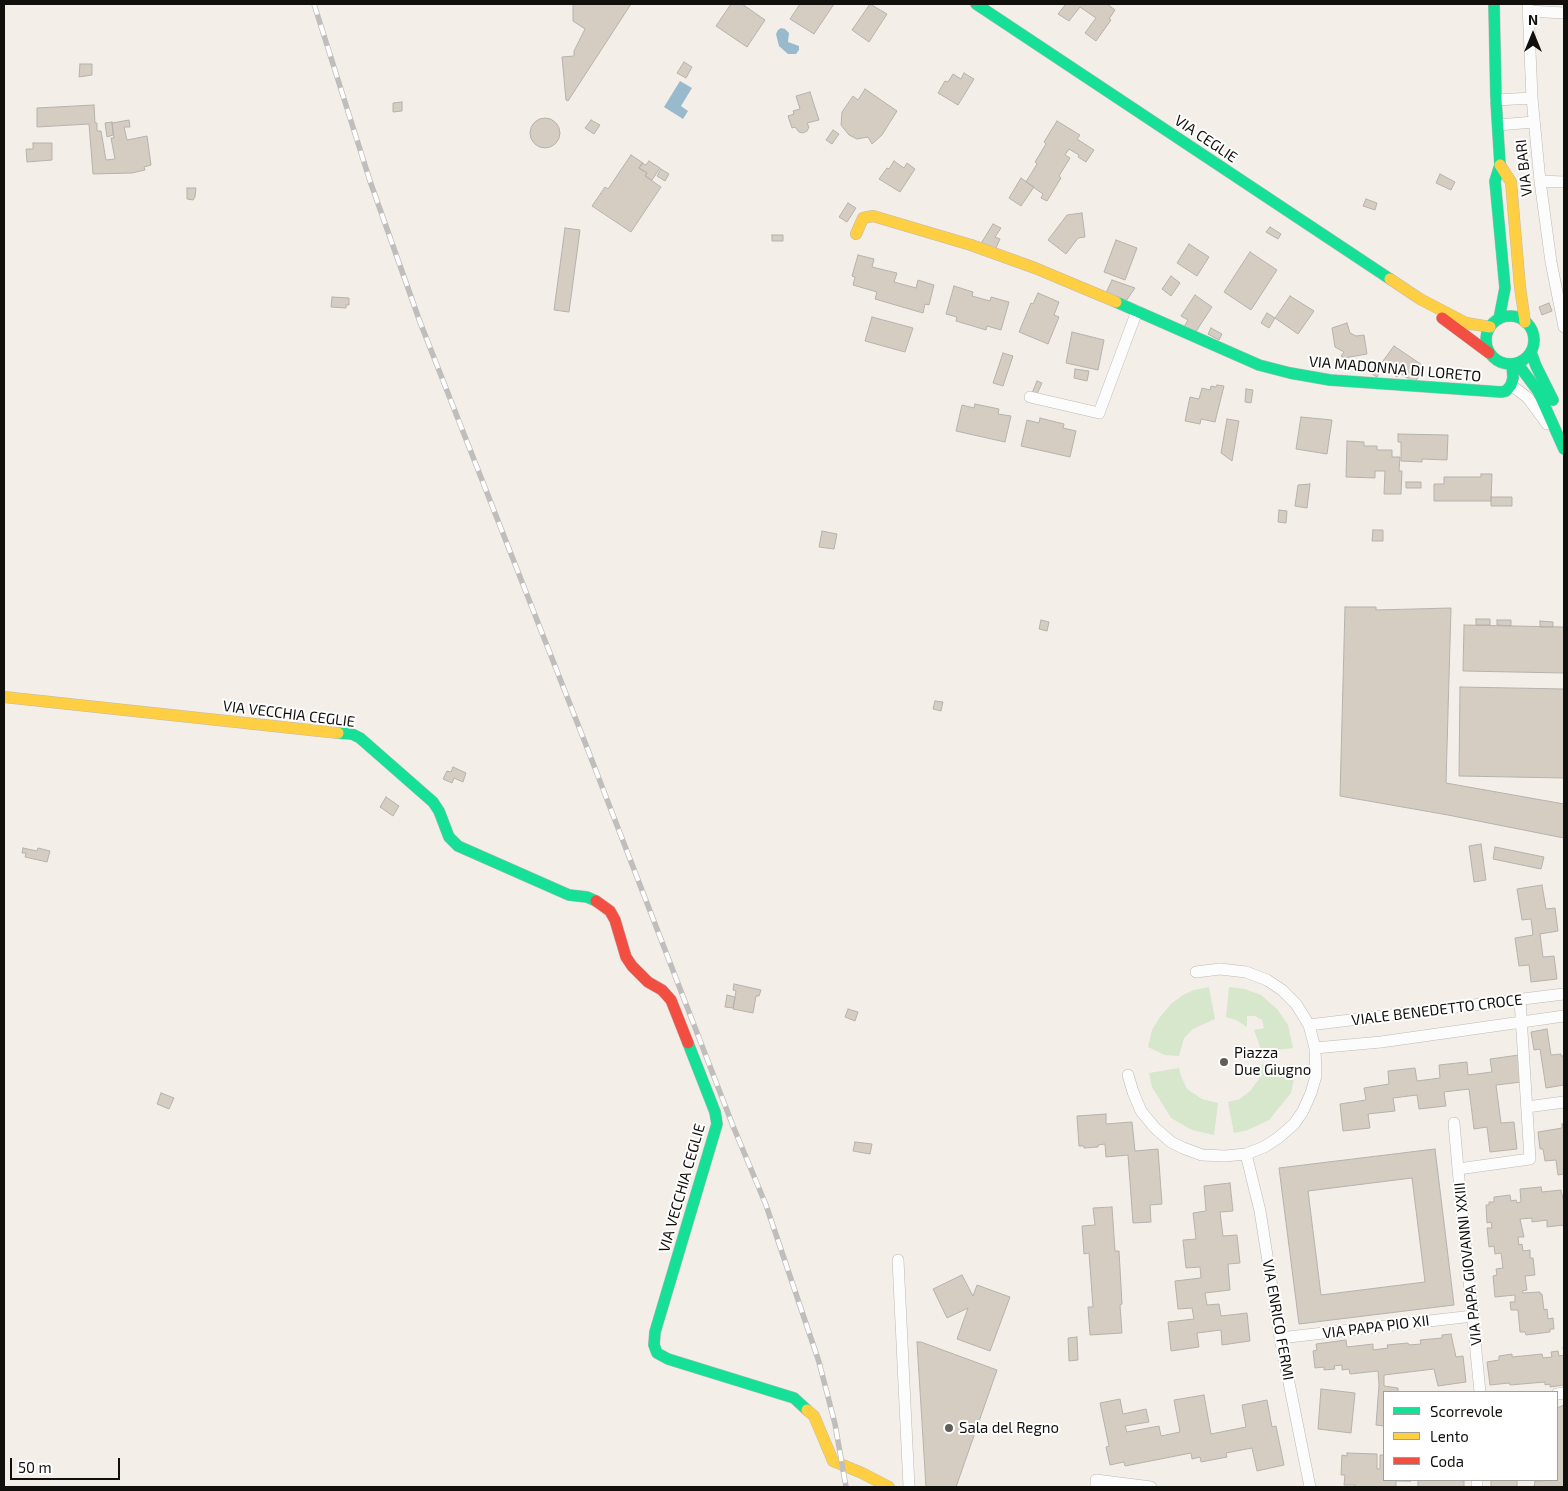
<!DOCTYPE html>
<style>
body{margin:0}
#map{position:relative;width:1568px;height:1491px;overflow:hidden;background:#f3eee8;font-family:"Exo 2",sans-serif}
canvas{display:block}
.frame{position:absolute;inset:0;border:5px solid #12100c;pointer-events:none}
.legend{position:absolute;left:1383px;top:1391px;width:175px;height:90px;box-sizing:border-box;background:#fff;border:1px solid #a09f9e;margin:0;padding:6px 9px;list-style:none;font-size:15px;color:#12100c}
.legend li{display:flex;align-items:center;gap:10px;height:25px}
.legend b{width:25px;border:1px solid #a09f9e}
.north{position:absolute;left:1508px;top:10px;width:50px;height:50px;-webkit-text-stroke:4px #fff;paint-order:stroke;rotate:0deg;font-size:14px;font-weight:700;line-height:20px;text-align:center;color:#12100c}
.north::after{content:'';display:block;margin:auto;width:18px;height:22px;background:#12100c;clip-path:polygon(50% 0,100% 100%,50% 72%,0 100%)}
.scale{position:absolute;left:10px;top:1458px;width:110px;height:22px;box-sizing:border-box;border:2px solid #12100c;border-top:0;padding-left:6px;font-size:15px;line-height:18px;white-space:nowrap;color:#12100c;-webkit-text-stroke:4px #fff;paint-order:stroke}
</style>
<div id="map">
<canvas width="1568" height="1491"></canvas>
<div class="frame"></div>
<ul class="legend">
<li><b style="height:6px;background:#16e098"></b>Scorrevole</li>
<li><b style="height:6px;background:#ffcf43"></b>Lento</li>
<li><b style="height:6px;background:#f24e42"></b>Coda</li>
</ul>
<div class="north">N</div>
<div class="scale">50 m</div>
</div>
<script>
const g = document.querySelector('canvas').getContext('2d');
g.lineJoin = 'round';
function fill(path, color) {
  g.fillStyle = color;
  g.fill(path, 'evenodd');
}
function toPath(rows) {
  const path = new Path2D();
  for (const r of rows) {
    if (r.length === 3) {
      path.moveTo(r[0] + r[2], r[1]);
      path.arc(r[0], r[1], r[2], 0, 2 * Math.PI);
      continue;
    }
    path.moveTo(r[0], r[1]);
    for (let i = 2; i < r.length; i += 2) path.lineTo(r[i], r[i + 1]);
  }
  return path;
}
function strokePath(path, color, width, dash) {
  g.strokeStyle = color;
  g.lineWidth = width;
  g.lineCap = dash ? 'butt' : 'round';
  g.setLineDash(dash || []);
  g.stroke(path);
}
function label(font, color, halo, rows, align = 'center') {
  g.font = font + ' "Exo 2",sans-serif';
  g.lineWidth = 4;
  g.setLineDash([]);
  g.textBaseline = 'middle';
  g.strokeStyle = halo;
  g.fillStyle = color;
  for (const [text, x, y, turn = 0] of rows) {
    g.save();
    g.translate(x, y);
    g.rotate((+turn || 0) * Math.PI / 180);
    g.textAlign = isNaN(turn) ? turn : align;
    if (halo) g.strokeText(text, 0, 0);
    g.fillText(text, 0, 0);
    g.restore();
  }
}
const green = toPath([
 [1209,987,1215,1019,1193,1029,1184,1038,1179,1056,1165,1055,1148,1047,1152,1030,1160,1017,1171,1004,1183,995,1194,990],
 [1229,987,1245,989,1261,995,1277,1009,1288,1025,1293,1048,1262,1052,1254,1030,1264,1028,1262,1020,1255,1016,1247,1016,1247,1027,1236,1020,1226,1017],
 [1262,1064,1296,1069,1291,1093,1269,1120,1248,1130,1234,1133,1228,1102,1240,1099,1250,1091,1259,1079],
 [1179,1068,1181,1076,1187,1089,1202,1099,1218,1103,1214,1135,1192,1130,1171,1118,1152,1087,1149,1073]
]);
const water = toPath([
 [781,28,785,29,789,33,788,42,799,46,799,50,796,54,788,54,779,46,776,34,778,30],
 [680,81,692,88,681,106,688,111,683,119,664,107]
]);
const building = toPath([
 [573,4,631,4,568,101,566,100,562,57,574,56,574,51,585,29,573,21,573,4],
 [731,4,742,4,765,20,747,47,716,26,731,4],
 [800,4,834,4,814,34,790,19,800,4],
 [870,4,887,14,869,42,852,30,870,4],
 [1066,4,1107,4,1115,10,1109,19,1111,20,1096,41,1085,33,1096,18,1080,7,1069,21,1058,14,1066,4],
 [684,62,692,67,686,78,677,73,684,62],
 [80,64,92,64,92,75,79,77,80,64],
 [964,73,974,79,958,105,938,93,945,81,948,82,953,74,961,79,964,73],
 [865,89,897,111,882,135,872,144,868,137,857,139,849,135,841,125,842,112,853,96,858,100,865,89],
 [810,92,819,120,807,123,809,127,807,131,803,133,799,132,795,127,792,128,788,116,794,114,793,111,800,109,796,96,810,92],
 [402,102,402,111,393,112,393,103,402,102],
 [94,105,95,123,97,123,97,131,101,131,106,160,115,159,111,138,114,138,112,123,129,120,130,127,124,127,127,140,147,136,151,165,144,167,145,170,132,173,93,174,89,124,37,127,37,108,94,105],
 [545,133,15],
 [591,120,600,125,594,134,585,128,591,120],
 [1057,121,1080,135,1077,139,1094,150,1086,162,1078,157,1079,155,1069,149,1065,155,1070,158,1059,176,1061,178,1047,201,1041,198,1043,194,1026,182,1037,164,1035,162,1046,144,1044,142,1057,121],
 [112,122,113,135,107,137,105,123,112,122],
 [833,130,839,134,832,144,826,140,833,130],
 [33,143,52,143,52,160,27,162,26,149,33,149,33,143],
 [631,155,643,163,639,168,647,173,645,176,661,187,631,232,592,206,605,187,608,189,631,155],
 [649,161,660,168,652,180,645,176,647,173,639,168,642,163,646,165,649,161],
 [894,161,904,168,907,163,915,169,900,192,879,179,887,168,889,169,894,161],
 [661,169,669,174,665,181,657,176,661,169],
 [1440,174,1455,182,1451,190,1436,183,1440,174],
 [1021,178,1034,187,1021,206,1009,198,1021,178],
 [187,188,196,188,195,197,193,200,187,199,187,188],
 [1366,199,1377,203,1375,210,1363,206,1366,199],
 [848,203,856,208,847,222,839,217,848,203],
 [1082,213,1085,237,1078,238,1066,254,1048,240,1067,215,1082,213],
 [993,224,1001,228,995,237,1000,239,995,250,980,245,993,224],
 [1270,227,1281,234,1278,239,1266,232,1270,227],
 [565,228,580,230,569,312,554,310,565,228],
 [772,235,783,235,783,241,772,241,772,235],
 [1116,240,1137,248,1125,280,1104,272,1116,240],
 [1189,244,1209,257,1197,276,1177,263,1189,244],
 [1250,252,1277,270,1251,310,1224,292,1250,252],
 [858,255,874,259,872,267,897,273,894,282,916,288,918,280,934,285,929,305,925,304,923,313,875,299,877,292,853,285,855,277,852,276,858,255],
 [1171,276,1180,283,1171,296,1162,289,1171,276],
 [1112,280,1135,288,1126,301,1106,293,1112,280],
 [954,286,973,292,972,296,990,301,991,297,1009,302,1001,330,987,326,986,330,956,321,957,317,946,314,954,286],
 [1038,293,1059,302,1054,315,1059,317,1048,344,1019,332,1031,303,1033,304,1038,293],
 [1195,295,1212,307,1195,333,1184,327,1188,320,1181,316,1195,295],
 [1290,296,1314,311,1298,334,1275,318,1290,296],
 [332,297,349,298,349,305,346,305,346,308,331,307,332,297],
 [1549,303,1552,311,1542,315,1539,307,1549,303],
 [1267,313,1275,318,1269,328,1261,323,1267,313],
 [872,317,913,328,905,352,865,341,872,317],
 [1347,323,1350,333,1356,336,1364,335,1367,354,1344,358,1341,356,1344,352,1335,347,1332,328,1347,323],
 [1211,328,1222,334,1219,340,1208,334,1211,328],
 [1072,332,1104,340,1098,370,1066,363,1072,332],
 [1394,346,1425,367,1415,382,1413,382,1400,373,1397,377,1380,365,1394,346],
 [1003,353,1013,356,1003,386,993,383,1003,353],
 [1375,363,1382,367,1377,377,1370,373,1375,363],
 [1075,369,1089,371,1087,381,1074,378,1075,369],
 [1037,381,1042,383,1037,394,1032,393,1037,381],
 [1217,385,1224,386,1215,422,1201,419,1200,424,1185,421,1190,397,1199,399,1202,388,1210,390,1211,386,1216,387,1217,385],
 [1246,389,1253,390,1251,403,1245,402,1246,389],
 [975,404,999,409,998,414,1011,416,1005,442,956,431,962,405,974,408,975,404],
 [1301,417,1332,420,1327,454,1296,449,1301,417],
 [1040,418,1064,424,1063,428,1076,431,1070,457,1021,446,1027,420,1039,423,1040,418],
 [1227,419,1239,421,1232,461,1221,453,1227,419],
 [1398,434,1448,435,1447,460,1422,459,1422,462,1401,461,1401,442,1398,442,1398,434],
 [1347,441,1364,442,1364,446,1377,446,1377,450,1392,450,1392,457,1400,457,1399,471,1402,471,1401,494,1384,494,1385,471,1375,471,1375,478,1346,477,1347,441],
 [1481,474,1492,474,1491,501,1434,501,1434,484,1444,484,1444,477,1481,477,1481,474],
 [1406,482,1421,482,1421,488,1406,488,1406,482],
 [1310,484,1307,508,1295,506,1298,485,1310,484],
 [1491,497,1512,497,1512,506,1491,506,1491,497],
 [1279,510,1287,511,1286,523,1278,522,1279,510],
 [1373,530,1383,530,1383,541,1372,541,1373,530],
 [822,531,837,534,834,549,819,547,822,531],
 [1345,607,1376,607,1376,610,1451,608,1446,783,1564,804,1564,838,1448,815,1340,796,1345,607],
 [1476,619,1490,619,1490,625,1476,625,1476,619],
 [1041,620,1049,622,1047,631,1039,629,1041,620],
 [1497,620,1511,620,1511,626,1497,625,1497,620],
 [1540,621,1553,622,1553,627,1540,627,1540,621],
 [1464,625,1564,627,1564,673,1463,671,1464,625],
 [1460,687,1564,689,1564,778,1459,776,1460,687],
 [935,701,943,702,941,711,933,709,935,701],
 [453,767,466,773,463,782,454,778,452,783,443,779,447,771,451,772,453,767],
 [386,797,399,806,393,816,380,807,386,797],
 [1481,844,1486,880,1474,882,1469,846,1481,844],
 [1495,847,1544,857,1541,869,1493,859,1495,847],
 [23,848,37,851,38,848,50,851,47,862,25,857,26,853,22,853,23,848],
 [1542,885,1546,909,1555,908,1558,931,1540,934,1543,957,1554,956,1557,979,1531,982,1529,965,1519,966,1515,938,1533,935,1531,919,1522,920,1517,889,1542,885],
 [734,984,761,990,759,996,756,996,753,1013,733,1009,736,991,733,990,734,984],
 [727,995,735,997,733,1008,725,1007,727,995],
 [848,1009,858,1012,855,1021,845,1017,848,1009],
 [1547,1029,1551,1055,1561,1054,1561,1056,1564,1056,1564,1085,1546,1088,1540,1049,1534,1050,1531,1032,1547,1029],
 [1519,1055,1522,1082,1496,1085,1501,1123,1514,1122,1517,1149,1490,1152,1487,1127,1474,1129,1469,1089,1444,1092,1446,1106,1419,1109,1417,1095,1393,1098,1395,1111,1368,1114,1370,1128,1343,1131,1340,1104,1366,1100,1364,1088,1389,1084,1388,1071,1415,1068,1417,1081,1440,1078,1439,1065,1467,1062,1468,1075,1492,1072,1490,1059,1519,1055],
 [161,1093,174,1098,169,1109,157,1104,161,1093],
 [1106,1114,1106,1124,1132,1122,1135,1151,1158,1149,1162,1204,1150,1205,1151,1222,1133,1223,1128,1155,1106,1157,1105,1144,1098,1145,1098,1147,1084,1148,1084,1146,1079,1146,1077,1116,1106,1114],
 [1562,1124,1564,1124,1564,1174,1558,1175,1556,1160,1545,1161,1543,1149,1540,1149,1538,1132,1562,1128,1562,1124],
 [855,1142,872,1144,870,1154,853,1151,855,1142],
 [1435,1149,1454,1305,1299,1324,1279,1168,1435,1149],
 [1412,1178,1425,1282,1321,1295,1308,1191,1412,1178],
 [1230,1183,1233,1211,1220,1212,1223,1236,1237,1235,1240,1263,1228,1264,1230,1290,1205,1293,1207,1305,1219,1304,1221,1316,1247,1313,1250,1341,1222,1345,1221,1330,1197,1333,1199,1347,1171,1351,1168,1322,1194,1319,1192,1308,1178,1309,1175,1281,1201,1278,1200,1267,1186,1268,1183,1240,1196,1239,1193,1213,1206,1211,1204,1186,1230,1183],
 [1541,1187,1542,1192,1561,1190,1564,1203,1564,1225,1547,1227,1547,1220,1532,1222,1532,1218,1520,1219,1524,1237,1518,1237,1519,1245,1522,1244,1523,1251,1530,1250,1530,1258,1533,1258,1535,1275,1525,1276,1527,1290,1522,1291,1523,1293,1540,1292,1540,1294,1542,1294,1544,1310,1547,1309,1548,1319,1553,1318,1554,1329,1550,1329,1550,1332,1526,1335,1525,1332,1520,1332,1518,1310,1511,1310,1510,1302,1515,1302,1515,1295,1495,1297,1493,1276,1497,1275,1496,1269,1503,1268,1501,1253,1495,1254,1494,1246,1489,1247,1487,1228,1492,1228,1491,1222,1487,1223,1486,1205,1489,1205,1489,1202,1494,1202,1494,1197,1510,1195,1511,1201,1516,1200,1517,1203,1521,1202,1520,1189,1541,1187],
 [1112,1207,1115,1251,1119,1251,1122,1304,1120,1305,1122,1333,1090,1335,1088,1307,1093,1307,1089,1253,1084,1254,1082,1226,1095,1225,1093,1208,1112,1207],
 [962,1275,973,1296,977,1285,1010,1297,990,1351,957,1339,968,1308,947,1318,933,1289,962,1275],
 [1451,1334,1456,1357,1463,1356,1466,1382,1438,1386,1434,1369,1384,1375,1384,1386,1398,1388,1398,1392,1384,1392,1384,1426,1376,1425,1379,1385,1378,1371,1350,1374,1349,1369,1342,1370,1342,1365,1334,1366,1335,1369,1324,1370,1324,1367,1315,1368,1313,1351,1317,1350,1316,1344,1346,1340,1347,1347,1373,1344,1373,1350,1388,1348,1387,1345,1408,1343,1409,1345,1421,1344,1420,1340,1442,1338,1442,1335,1451,1334],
 [1077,1337,1078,1360,1069,1361,1068,1338,1077,1337],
 [917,1342,921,1342,997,1370,956,1487,926,1487,917,1342],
 [1564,1346,1564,1385,1550,1387,1550,1384,1545,1385,1545,1382,1510,1385,1509,1383,1490,1385,1487,1362,1499,1360,1499,1356,1512,1354,1512,1357,1542,1354,1543,1358,1552,1357,1551,1352,1558,1351,1559,1356,1564,1355,1563,1347,1564,1346],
 [1321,1389,1355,1393,1351,1433,1318,1429,1321,1389],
 [1204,1395,1211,1434,1246,1427,1242,1405,1267,1400,1272,1427,1276,1426,1284,1465,1257,1471,1252,1448,1226,1453,1227,1457,1201,1462,1200,1457,1192,1459,1191,1453,1125,1466,1124,1462,1110,1465,1106,1447,1109,1446,1100,1403,1120,1399,1123,1414,1146,1409,1149,1422,1125,1426,1127,1432,1159,1426,1161,1436,1180,1432,1174,1400,1204,1395],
 [1564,1405,1564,1487,1534,1487,1535,1481,1557,1480,1557,1408,1564,1405],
 [1347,1453,1377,1454,1377,1469,1380,1469,1380,1455,1384,1455,1384,1480,1411,1481,1396,1481,1396,1487,1355,1487,1355,1485,1344,1485,1345,1475,1341,1475,1342,1455,1347,1456,1347,1453],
 [1418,1480,1457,1480,1464,1481,1464,1487,1418,1487,1418,1480],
 [1491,1480,1517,1480,1517,1487,1491,1487,1491,1480]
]);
const street = toPath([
 [1528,4,1532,98,1540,181,1551,262,1564,327],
 [1528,11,1564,13],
 [1496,100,1532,98],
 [1498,125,1534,122],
 [1540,181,1564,182],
 [1511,385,1528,398,1547,424],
 [1030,397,1099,413,1137,311],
 [1309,1025,1564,994],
 [1315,1048,1381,1042,1564,1016],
 [1128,1075,1133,1092,1141,1111,1155,1128,1171,1142,1183,1148,1202,1155,1225,1156,1246,1154,1264,1147,1278,1138,1294,1124,1303,1111,1311,1093,1316,1076,1315,1048,1309,1025,1296,1004,1282,990,1267,980,1246,972,1220,969,1196,972],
 [1527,1107,1564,1102],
 [1454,1123,1458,1169],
 [1246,1154,1260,1211,1280,1338,1310,1487],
 [898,1260,909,1487],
 [1280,1338,1473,1316],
 [1480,1392,1458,1169,1530,1159,1520,1000],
 [1557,1394,1564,1393],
 [1096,1487,1096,1480,1151,1487],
 [1477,1487,1477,1480]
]);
const fast = toPath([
 [976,4,1390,279],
 [1494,4,1496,100,1500,165,1495,181,1505,288,1499,319],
 [1116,302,1259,365,1290,373,1330,380,1501,392,1506,391,1511,385,1513,378,1512,364],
 [1510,340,24],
 [1531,352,1536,366,1553,400],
 [1517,363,1538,391,1564,449],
 [338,733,352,734,360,738,433,802,439,811,449,837,458,846,569,895,587,897,596,901],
 [688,1043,715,1112,717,1124,655,1332,654,1345,657,1353,668,1359,794,1398,807,1410]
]);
const slow = toPath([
 [1500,165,1511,182,1520,287,1525,322],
 [856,234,863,218,873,216,971,245,1035,268,1116,302],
 [1390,279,1420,299,1466,323,1490,327],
 [4,697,338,733],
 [807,1410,814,1416,833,1461,862,1473,889,1487]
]);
const jam = toPath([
 [1442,318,1489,353],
 [596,901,610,911,615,920,626,957,632,966,648,982,662,990,671,1000,688,1043]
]);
const rail = toPath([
 [314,4,370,181,420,322,586,745,733,1126,766,1205,819,1362,835,1424,846,1487]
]);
const markers = [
 [1224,1062,5,"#615e59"],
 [949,1428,5,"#615e59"]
];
const streetNames = [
 ["VIA CEGLIE",1206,139,34],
 ["VIA BARI",1524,168,-96],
 ["VIA MADONNA DI LORETO",1395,369,5],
 ["VIA VECCHIA CEGLIE",289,714,7],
 ["VIALE BENEDETTO CROCE",1437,1010,-7],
 ["VIA VECCHIA CEGLIE",682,1188,-74],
 ["VIA PAPA GIOVANNI XXIII",1468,1264,-96],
 ["VIA ENRICO FERMI",1278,1320,80],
 ["VIA PAPA PIO XII",1376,1327,-7]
];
const poiNames = [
 ["Piazza",1234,1053],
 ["Due Giugno",1234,1070],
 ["Sala del Regno",959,1428]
];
fill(green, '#d6e7cc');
fill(water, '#99b9cd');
fill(building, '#d5ccc2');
strokePath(building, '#b5b2ad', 1);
strokePath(street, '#bdb9b5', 12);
strokePath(fast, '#bdb9b5', 12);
strokePath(slow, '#bdb9b5', 12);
strokePath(jam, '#bdb9b5', 12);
strokePath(street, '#fdfcfc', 11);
strokePath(fast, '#16e098', 11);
strokePath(slow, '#ffcf43', 11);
strokePath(jam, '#f24e42', 11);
strokePath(rail, '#bfbebc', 5.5);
strokePath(rail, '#fff', 4, [11]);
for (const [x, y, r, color] of markers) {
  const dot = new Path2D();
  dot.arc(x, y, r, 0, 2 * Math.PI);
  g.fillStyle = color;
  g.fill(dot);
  strokePath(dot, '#fff', 2);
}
label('15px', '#12100c', '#fff', streetNames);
label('15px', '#12100c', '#fff', poiNames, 'left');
</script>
